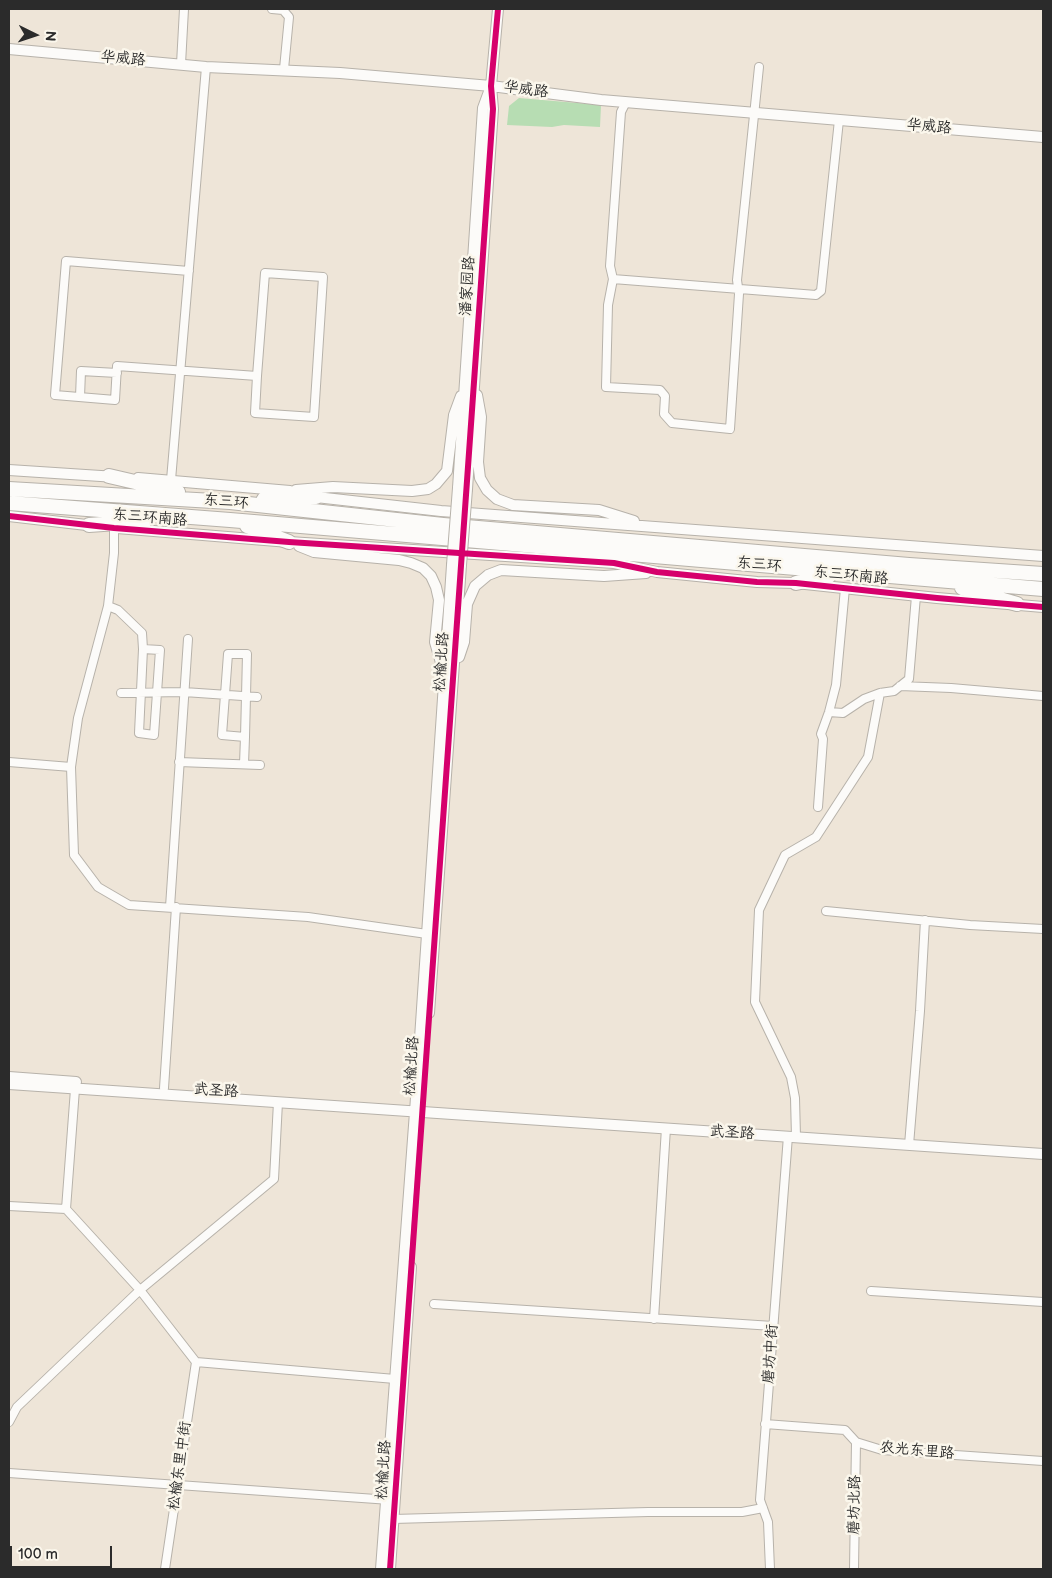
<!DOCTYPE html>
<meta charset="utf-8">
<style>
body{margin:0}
#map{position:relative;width:1052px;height:1578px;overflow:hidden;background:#eee5d8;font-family:"Balsamiq Sans",sans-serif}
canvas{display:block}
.frame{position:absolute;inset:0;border:10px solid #2b2b2b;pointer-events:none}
.north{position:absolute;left:10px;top:10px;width:50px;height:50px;-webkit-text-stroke:4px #fbf7ec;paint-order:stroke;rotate:94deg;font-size:14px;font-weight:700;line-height:20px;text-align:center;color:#2b2b2b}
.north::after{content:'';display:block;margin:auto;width:18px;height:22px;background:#2b2b2b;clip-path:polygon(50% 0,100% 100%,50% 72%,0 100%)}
.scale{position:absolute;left:10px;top:1546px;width:102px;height:22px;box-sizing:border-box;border:2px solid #2b2b2b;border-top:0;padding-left:6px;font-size:15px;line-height:18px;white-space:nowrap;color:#2b2b2b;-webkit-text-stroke:4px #fbf7ec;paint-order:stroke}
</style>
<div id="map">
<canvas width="1052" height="1578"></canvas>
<div class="frame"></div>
<div class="north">N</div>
<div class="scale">100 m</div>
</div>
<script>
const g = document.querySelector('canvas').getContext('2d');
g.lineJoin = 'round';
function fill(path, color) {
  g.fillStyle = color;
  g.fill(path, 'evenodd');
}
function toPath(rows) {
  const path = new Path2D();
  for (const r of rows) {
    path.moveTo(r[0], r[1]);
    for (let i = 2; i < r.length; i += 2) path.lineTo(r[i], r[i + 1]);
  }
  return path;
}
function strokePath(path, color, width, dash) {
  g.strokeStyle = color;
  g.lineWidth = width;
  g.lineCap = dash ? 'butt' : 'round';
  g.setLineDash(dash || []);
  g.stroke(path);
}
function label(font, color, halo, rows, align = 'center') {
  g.font = font + ' "Balsamiq Sans","LXGW WenKai TC",sans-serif';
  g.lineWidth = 5;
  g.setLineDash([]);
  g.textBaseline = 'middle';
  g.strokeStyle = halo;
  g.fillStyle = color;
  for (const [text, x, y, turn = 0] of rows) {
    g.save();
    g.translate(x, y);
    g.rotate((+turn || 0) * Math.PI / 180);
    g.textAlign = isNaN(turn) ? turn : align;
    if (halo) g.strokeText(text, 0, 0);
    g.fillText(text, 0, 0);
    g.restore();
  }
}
const green = toPath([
 [519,98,601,105,600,127,564,125,552,127,507,125,509,106]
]);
const minor = toPath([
 [272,9,283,10,289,17,284,69],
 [181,64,184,9],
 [626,102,621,112,610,266,613,279,608,305,606,387,660,390,665,396,664,414,672,423,730,429,739,294,737,280,759,67],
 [189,271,66,261,55,395,115,400,117,366,257,376,265,273,323,277,314,417,255,413,257,376],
 [613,279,816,295,821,291,839,120],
 [80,397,81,371,117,373],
 [171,480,206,67],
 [114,528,114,553,108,606,78,718,71,767,74,855,98,887,129,905,308,917,427,934],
 [108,606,118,610,142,633,143,649],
 [143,649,160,650,154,735,139,733,143,649],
 [900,686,951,688,1043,696],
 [121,693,184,692,257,697],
 [829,712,843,713,864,699,880,693],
 [9,762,71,767],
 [179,762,260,765],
 [244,764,245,737,246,696,247,654,228,654,222,735,245,737],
 [818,807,823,739,821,734,829,712,836,685,845,588],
 [170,907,188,639],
 [826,911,970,925,1043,929],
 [164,1088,176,907],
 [75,1089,66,1209,140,1290,196,1362,395,1379],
 [796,1137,795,1098,791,1077,755,1002,759,910,785,855,816,837,868,757,880,693,894,691,909,679,916,596],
 [909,1145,920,1011,925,920],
 [9,1206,66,1209],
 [871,1291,1043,1302],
 [434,1304,773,1326],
 [654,1319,666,1128],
 [9,1422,17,1407,140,1290,274,1179,278,1102],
 [765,1424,845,1430,856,1442,882,1450,1043,1461],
 [9,1473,390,1500],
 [393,1519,648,1512,742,1512,763,1508],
 [165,1569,196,1362],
 [770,1569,768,1522,760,1500,788,1136],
 [854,1569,856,1442]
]);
const tertiary = toPath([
 [9,49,206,67,340,73,491,86,601,100,1043,137],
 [477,395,481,417,478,462,480,478,487,490,497,499,513,505,599,510,634,521],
 [9,470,116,477],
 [138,478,290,491,316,497,441,511,1043,556],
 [458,488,483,108,490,89],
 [467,489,493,109,491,86,498,9],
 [296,490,333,487,412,491,428,489,436,484,447,471,454,415,461,396],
 [9,516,95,526],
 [117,528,289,542,614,563,657,572,757,582,796,583,937,598,1043,607],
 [299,546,314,552,399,560,411,563,423,568,431,576,436,587,439,600,435,642,442,666],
 [459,657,464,642,467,604,475,586,488,575,501,570,604,576,646,573],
 [429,1013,461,565],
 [9,1077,76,1082],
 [9,1084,1043,1154],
 [381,1569,415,1112,452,565],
 [390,1569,411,1267]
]);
const trunk = toPath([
 [109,476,178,492],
 [9,489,230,502,443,525,909,565,1043,574],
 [264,499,316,497],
 [9,503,230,520,1043,589],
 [89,525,145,521],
 [247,526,289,542],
 [796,583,829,576],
 [962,588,1017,604]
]);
const tertiaryBridge = toPath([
 [452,565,458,488],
 [461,565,467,489]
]);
const cycleway = toPath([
 [9,516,114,528,289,542,614,563,657,572,757,582,796,583,937,598,1043,607],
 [390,1569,481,283,493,109,491,86,498,9]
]);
const streetNames = [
 ["华威路",123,59,5],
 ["华威路",526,90,8],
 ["华威路",929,127,5],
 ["潘家园路",468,286,-86],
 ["东三环",226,502,5],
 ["东三环南路",150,518,5],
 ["东三环",759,565,5],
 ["东三环南路",851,576,6],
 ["松榆北路",442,662,-86],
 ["松榆北路",412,1066,-86],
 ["武圣路",216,1091,4],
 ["武圣路",732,1133,4],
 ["磨坊中街",771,1354,-86],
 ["农光东里路",917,1451,5],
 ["松榆东里中街",180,1466,-82],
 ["松榆北路",384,1470,-86],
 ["磨坊北路",855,1505,-89]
];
fill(green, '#b7ddb3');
strokePath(minor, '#b7b2aa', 10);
strokePath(tertiary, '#b7b2aa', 12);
strokePath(trunk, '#b7b2aa', 16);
strokePath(minor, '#fcfbf9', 8);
strokePath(tertiary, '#fcfbf9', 10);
strokePath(trunk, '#fcfbf9', 14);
strokePath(tertiaryBridge, '#b7b2aa', 12, []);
strokePath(tertiaryBridge, '#fcfbf9', 10);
strokePath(cycleway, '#d6006c', 6);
label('15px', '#2b2b2b', '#fbf7ec', streetNames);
</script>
